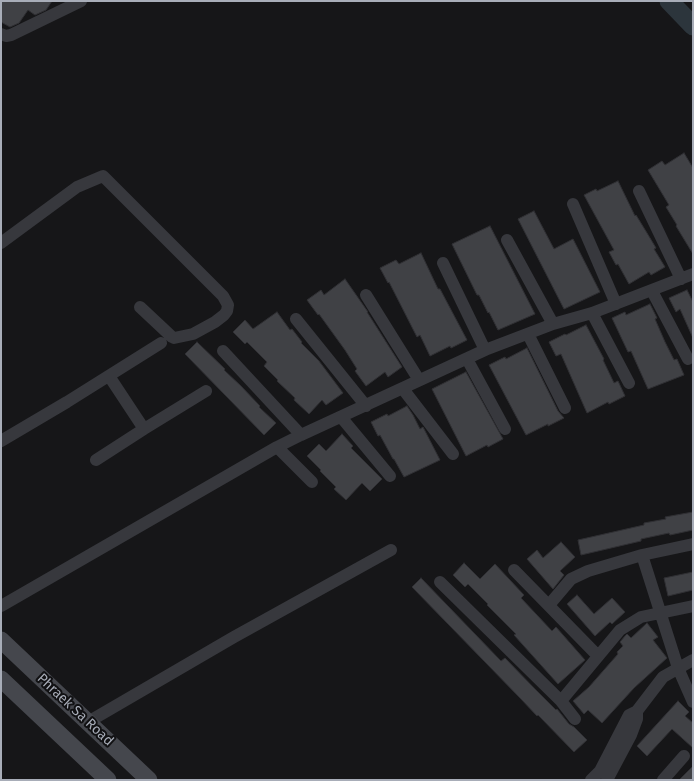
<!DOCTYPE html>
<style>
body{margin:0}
#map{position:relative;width:694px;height:781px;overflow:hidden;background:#161618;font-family:"Fira Sans",sans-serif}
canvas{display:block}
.frame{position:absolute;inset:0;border:2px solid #a8adb8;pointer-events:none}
</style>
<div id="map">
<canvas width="694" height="781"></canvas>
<div class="frame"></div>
</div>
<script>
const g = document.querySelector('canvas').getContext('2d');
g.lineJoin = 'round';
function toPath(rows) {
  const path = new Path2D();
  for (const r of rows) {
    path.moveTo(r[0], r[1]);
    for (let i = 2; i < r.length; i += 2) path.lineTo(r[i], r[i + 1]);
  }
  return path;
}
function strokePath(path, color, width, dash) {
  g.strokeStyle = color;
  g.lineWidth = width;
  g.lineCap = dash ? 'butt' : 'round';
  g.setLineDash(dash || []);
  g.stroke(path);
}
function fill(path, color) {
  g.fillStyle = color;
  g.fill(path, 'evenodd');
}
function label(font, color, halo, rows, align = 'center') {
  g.font = font + ' "Fira Sans",sans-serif';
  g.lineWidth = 4;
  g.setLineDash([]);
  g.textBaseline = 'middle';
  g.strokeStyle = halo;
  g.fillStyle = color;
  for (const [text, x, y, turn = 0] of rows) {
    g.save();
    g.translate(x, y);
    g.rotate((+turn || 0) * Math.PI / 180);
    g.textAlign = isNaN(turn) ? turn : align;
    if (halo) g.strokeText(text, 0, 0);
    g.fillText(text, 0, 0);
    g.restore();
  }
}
const river = toPath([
 [669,1,693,26]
]);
const building = toPath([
 [1,1,52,1,46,10,35,15,28,10,19,23,10,27,1,22,1,1],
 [684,153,693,168,693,254,676,226,677,225,666,207,669,205,648,170,662,161,665,165,684,153],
 [618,181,635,216,636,215,647,233,656,248,654,249,665,267,651,275,649,272,629,284,618,264,616,265,609,252,614,250,584,195,596,189,597,191,618,181],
 [534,211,554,249,573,239,600,292,564,309,518,219,534,211],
 [490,226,535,314,498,330,489,312,488,313,479,295,477,295,452,244,490,226],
 [421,253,438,289,440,289,467,340,451,348,450,346,430,356,420,335,417,337,389,282,388,283,380,268,396,260,399,264,421,253],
 [345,279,368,312,367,312,402,367,388,377,385,372,366,386,355,371,357,369,345,350,319,314,318,315,307,300,321,290,324,295,345,279],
 [687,290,693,302,693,338,680,309,676,312,669,298,687,290],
 [650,304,657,318,655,319,665,342,674,360,677,359,684,375,648,389,631,351,628,352,612,318,625,312,626,315,650,304],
 [277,312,290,330,292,329,302,342,301,343,319,361,343,393,326,405,322,400,309,414,294,400,295,398,277,381,278,380,264,366,267,362,247,342,245,344,233,332,245,320,253,329,277,312],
 [586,325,604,359,603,360,614,383,618,381,625,396,609,404,608,402,587,413,561,354,556,356,549,342,565,334,566,335,586,325],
 [197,342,225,369,224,370,241,386,260,406,259,407,276,423,264,435,185,354,197,342],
 [527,348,558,411,564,418,548,426,548,424,526,435,489,365,505,357,506,359,527,348],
 [466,372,503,439,488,447,487,445,466,456,432,389,466,372],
 [407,406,413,415,420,429,423,427,440,460,404,477,394,459,393,459,380,435,378,436,371,422,387,414,388,416,407,406],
 [342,434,353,446,351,448,382,479,370,491,362,483,346,500,334,489,336,487,320,471,321,470,307,456,319,444,326,451,342,434],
 [693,512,693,530,670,535,669,533,641,539,641,541,581,555,578,540,644,525,644,523,666,519,665,517,693,512],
 [561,542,575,557,560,571,564,575,553,589,527,559,537,550,543,558,561,542],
 [464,563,480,579,495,564,524,595,521,598,552,631,556,627,585,660,558,684,514,635,516,634,487,605,488,604,468,584,465,587,453,575,464,563],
 [693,572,693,590,668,596,664,578,693,572],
 [421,578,501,661,505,658,537,691,556,710,557,709,569,724,574,727,587,740,574,752,538,715,537,716,520,698,412,587,421,578],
 [577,595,594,614,612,598,625,612,612,624,610,622,595,636,567,604,577,595],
 [647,623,658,637,653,640,667,658,634,688,602,723,588,710,584,714,573,701,589,687,618,654,617,652,623,646,620,642,625,636,627,634,631,638,647,623],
 [678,701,689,712,685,716,693,723,693,748,672,729,647,756,637,746,678,701],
 [693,766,693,780,679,780,693,766]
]);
const minor = toPath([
 [1,34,6,36,11,35,81,1],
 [639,191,681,279],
 [573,204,616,304],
 [507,240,553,324],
 [1,243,77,187,103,176,223,296,228,305,227,311,224,315,215,322,193,334,174,338,172,337,140,307],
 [443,263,485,350],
 [652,291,688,359],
 [366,295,419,380],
 [592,313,629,383],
 [296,319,366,406],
 [528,334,565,408],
 [223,351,301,435],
 [467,359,505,429],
 [109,376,144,429,206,391],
 [403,389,453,454],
 [341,417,390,476],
 [1,441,67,402,161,343],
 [277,447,312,482],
 [96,460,144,429],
 [642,555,678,668,693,702],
 [514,570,598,656],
 [440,582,561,701,620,630,641,617,693,606],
 [549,605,571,579,588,571,642,555,693,544],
 [1,606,277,447,301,435,485,350,553,324,592,313,693,274],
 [561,701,575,719],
 [88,722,234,637,391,550],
 [591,780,600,771,629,715,637,711,663,677,693,660],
 [607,780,631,735,637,719,637,711],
 [663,780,684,756]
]);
const secondary = toPath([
 [1,640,149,780],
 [1,679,108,780]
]);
const streetNames = [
 ["Phraek Sa Road",75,710,43]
];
strokePath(river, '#2c353c', 19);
fill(building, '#404145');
strokePath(building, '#303034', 1);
strokePath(minor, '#37383d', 12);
strokePath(secondary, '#45474d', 17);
label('14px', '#a8adb8', '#111113', streetNames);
</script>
